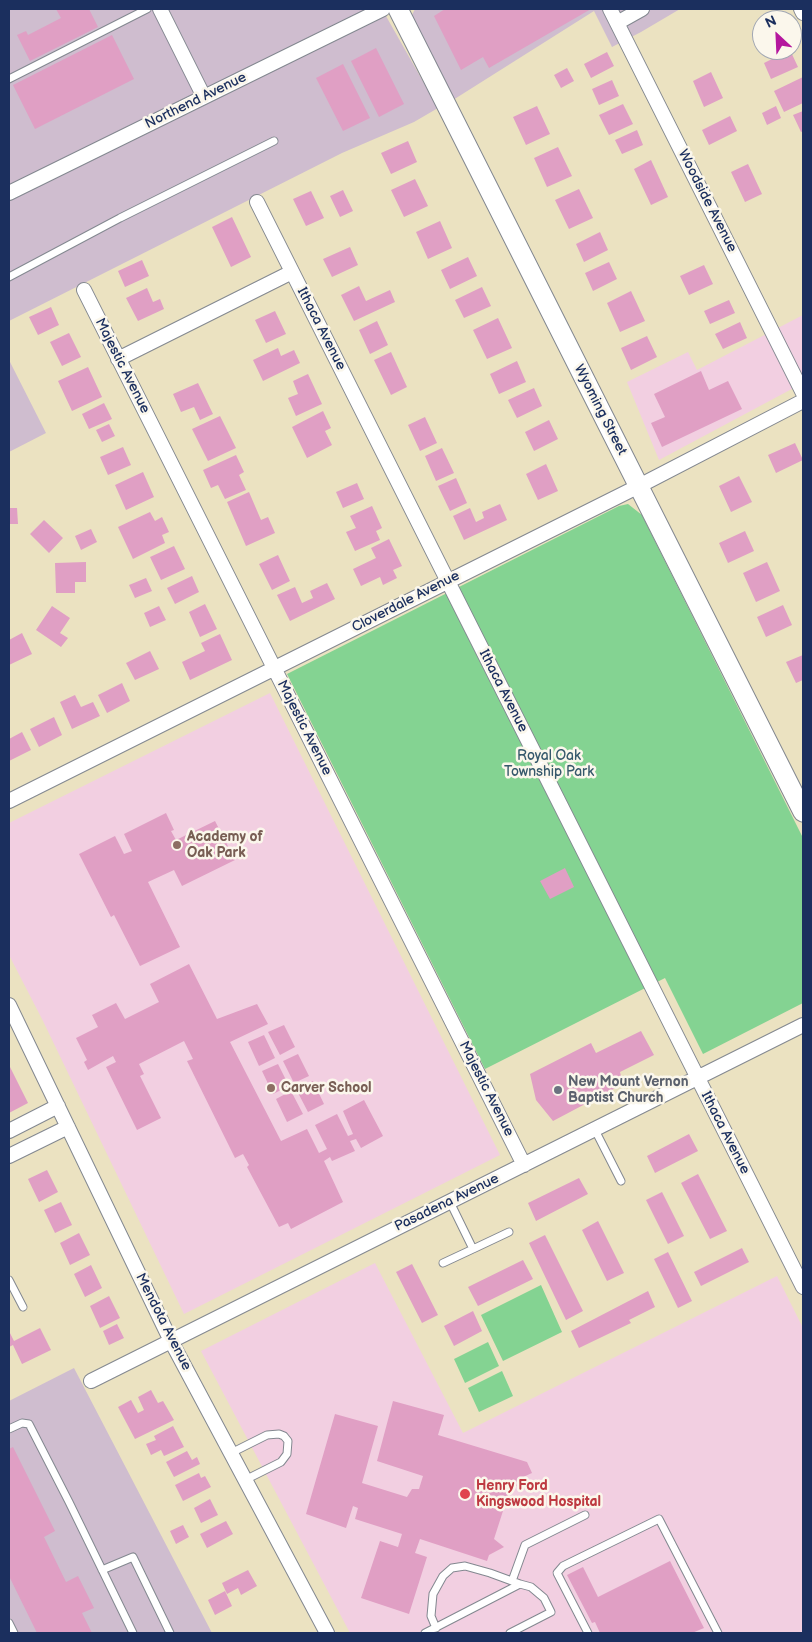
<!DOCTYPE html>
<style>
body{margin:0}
#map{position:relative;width:812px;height:1642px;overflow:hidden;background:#ebe2c1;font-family:"Balsamiq Sans",sans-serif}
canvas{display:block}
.frame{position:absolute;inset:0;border:10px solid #1b2f5e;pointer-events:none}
.north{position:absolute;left:752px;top:10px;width:50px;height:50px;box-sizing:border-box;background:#fbf7ec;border:1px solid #a1a7b3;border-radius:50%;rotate:335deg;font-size:14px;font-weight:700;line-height:20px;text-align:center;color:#1b2f5e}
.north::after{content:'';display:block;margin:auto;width:18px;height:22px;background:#b5179e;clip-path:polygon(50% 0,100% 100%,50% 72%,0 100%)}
</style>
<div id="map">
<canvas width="812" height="1642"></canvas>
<div class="frame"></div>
<div class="north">N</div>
</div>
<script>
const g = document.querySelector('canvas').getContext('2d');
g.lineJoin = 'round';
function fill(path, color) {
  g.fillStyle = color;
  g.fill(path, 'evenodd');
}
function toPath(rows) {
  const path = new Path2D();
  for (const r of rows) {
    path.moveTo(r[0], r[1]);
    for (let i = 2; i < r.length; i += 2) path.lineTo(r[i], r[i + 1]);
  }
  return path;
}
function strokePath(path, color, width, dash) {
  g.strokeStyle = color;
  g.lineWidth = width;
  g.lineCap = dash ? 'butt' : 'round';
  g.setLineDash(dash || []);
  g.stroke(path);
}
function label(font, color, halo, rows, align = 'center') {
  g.font = font + ' "Balsamiq Sans",sans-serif';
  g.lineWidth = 5;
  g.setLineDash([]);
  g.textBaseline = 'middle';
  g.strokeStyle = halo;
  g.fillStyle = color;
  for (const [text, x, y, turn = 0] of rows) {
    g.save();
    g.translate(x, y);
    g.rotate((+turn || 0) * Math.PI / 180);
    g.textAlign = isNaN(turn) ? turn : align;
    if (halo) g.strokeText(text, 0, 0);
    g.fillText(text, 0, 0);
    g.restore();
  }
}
const built = toPath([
 [803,315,803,383,659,460,627,382,688,352,697,370],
 [270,693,500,1155,184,1314,43,1021,9,955,9,823],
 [375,1263,463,1433,777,1276,803,1328,803,1633,350,1633,201,1351]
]);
const industrial = toPath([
 [9,9,382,9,438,108,414,122,342,153,9,321],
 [415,9,680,9,641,32,612,47,594,11,453,100,411,17],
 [9,360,46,433,9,452],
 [74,1368,212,1633,9,1633,9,1401]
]);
const green = toPath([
 [628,504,642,515,803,838,803,1003,703,1054,665,978,485,1069,287,674,619,506],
 [541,1285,562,1332,503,1361,481,1315],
 [488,1342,499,1366,465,1383,454,1359],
 [502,1371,513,1396,479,1412,468,1388]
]);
const building = toPath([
 [56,9,89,9,98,27,30,61,17,35,26,31,28,35,61,18],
 [445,9,591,9,489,68,483,57,461,70,434,16],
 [112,35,134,79,35,129,13,85],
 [376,48,404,104,379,117,351,61],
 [790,50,798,67,771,79,764,63],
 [607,52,614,66,591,78,584,64],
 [343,64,370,118,343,131,316,78],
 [567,68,574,81,561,88,554,75],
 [711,72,723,98,704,107,693,81],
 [803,77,803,103,784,112,774,91],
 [612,80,619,96,599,105,592,89],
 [623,104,633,124,609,135,599,115],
 [537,106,550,134,526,145,513,117],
 [776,106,781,118,767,125,762,113],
 [803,111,803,131,801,132,793,115],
 [730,116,737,131,709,145,702,130],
 [637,130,643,145,622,154,615,140],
 [408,141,417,162,391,174,381,153],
 [558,147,572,176,547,187,534,158],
 [651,160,668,197,651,205,634,169],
 [748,164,762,194,745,202,731,172],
 [415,179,428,206,404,217,391,190],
 [579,189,593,218,569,229,555,200],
 [343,190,353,211,340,217,330,196],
 [311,191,324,218,306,226,293,199],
 [232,217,251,257,231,267,212,227],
 [440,221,452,248,428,259,416,232],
 [600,232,608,250,584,262,576,244],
 [350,247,358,265,332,277,323,259],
 [468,257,477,276,450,289,441,270],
 [142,260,149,276,125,287,118,271],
 [609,262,617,279,593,291,585,273],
 [704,265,713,284,689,295,680,276],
 [359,286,366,301,390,290,395,302,354,321,341,295],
 [482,287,491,306,464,318,455,300],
 [147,288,153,302,160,299,164,309,138,321,126,298],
 [631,291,645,321,620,332,607,303],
 [729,300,735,313,710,324,704,311],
 [51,307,59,325,38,335,29,317],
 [275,311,286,334,266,343,255,320],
 [498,318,512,348,487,359,473,330],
 [377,321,388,345,370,354,359,330],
 [740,322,747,338,723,349,715,334],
 [69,333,81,357,62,366,50,342],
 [647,336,657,357,631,370,621,348],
 [278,348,281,356,294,350,300,363,263,381,253,360],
 [391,352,407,387,391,395,374,360],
 [517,361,526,382,499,394,490,374],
 [88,367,102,397,72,411,58,381],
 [701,371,709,390,728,381,742,409,662,447,651,423,665,417,654,394],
 [308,374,322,404,296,416,288,398,298,394,293,381],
 [198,383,213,414,200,420,194,407,181,412,173,394],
 [534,388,542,406,517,418,508,400],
 [104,403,112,419,89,429,82,414],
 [323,411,331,428,325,431,332,445,307,458,292,427],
 [220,416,236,448,208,461,192,429],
 [425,417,437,443,420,451,408,425],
 [549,420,558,439,534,451,525,432],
 [109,424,115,436,102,442,96,430],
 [795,443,803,460,776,473,768,455],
 [123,447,131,465,108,475,100,457],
 [442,448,454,473,436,481,425,456],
 [236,455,244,472,239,475,246,490,225,499,218,485,211,488,203,470],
 [546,464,558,491,538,500,526,474],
 [143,472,154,497,126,510,115,485],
 [739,476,752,502,731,512,719,486],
 [456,478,467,503,450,511,438,486],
 [357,483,364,499,343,508,336,492],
 [249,492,261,520,268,517,275,533,246,546,227,502],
 [500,504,507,520,464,540,453,516,470,508,476,522,484,518,482,512],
 [372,506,382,528,376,531,380,540,355,551,346,532,356,528,350,516],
 [9,508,17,508,18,524,9,524],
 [150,512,155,521,162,517,169,532,162,535,165,543,133,559,118,527],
 [44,520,63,538,49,553,30,534],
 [91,529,97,542,81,550,75,536],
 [745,531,754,551,728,563,719,543],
 [389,539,402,566,393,570,397,578,383,585,380,577,361,586,353,569,376,558,371,548],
 [174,546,185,569,161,580,150,557],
 [278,555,290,581,272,590,259,564],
 [86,562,86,582,75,582,75,593,56,593,55,563],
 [767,562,780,591,756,602,743,573],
 [192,576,199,592,175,604,167,588],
 [146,578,152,591,135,598,129,585],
 [327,583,335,599,290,621,277,595,295,587,302,603,313,598,310,591],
 [205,604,217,629,200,637,189,612],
 [783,605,792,625,766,637,757,617],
 [52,606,70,618,60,633,68,638,61,647,36,630],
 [159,606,166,620,150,627,144,613],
 [22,633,32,654,9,665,9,640],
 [220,634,232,660,190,680,182,662,205,651,201,643],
 [150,651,159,669,135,680,126,663],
 [803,655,803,680,796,683,786,662],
 [122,683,130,701,107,713,98,695],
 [75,695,81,707,93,702,100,716,72,729,60,702],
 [54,717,62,735,39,747,30,729],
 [22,732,31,750,9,761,9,739],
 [166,813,174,830,171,831,176,840,215,821,235,860,182,886,174,870,148,882,180,947,140,966,114,915,111,917,79,854,115,836,124,854,132,851,124,834],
 [565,868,574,887,550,899,540,881],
 [189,964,217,1019,257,1004,268,1024,230,1042,281,1141,307,1129,319,1153,327,1149,315,1125,337,1114,348,1136,353,1134,343,1111,364,1100,383,1136,361,1148,356,1139,350,1141,355,1151,332,1161,330,1157,324,1161,343,1202,291,1229,288,1223,279,1227,247,1167,249,1165,243,1154,235,1158,187,1061,193,1059,184,1041,139,1064,144,1074,140,1076,161,1118,137,1130,106,1067,116,1062,113,1056,88,1070,84,1062,87,1060,76,1038,98,1027,92,1015,116,1003,125,1019,159,1002,150,984],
 [284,1025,295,1047,280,1055,268,1032],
 [641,1031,654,1055,620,1072,623,1084,553,1121,536,1100,530,1074,591,1043,596,1053],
 [264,1035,275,1058,259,1066,248,1042],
 [298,1054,309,1076,294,1083,283,1061],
 [278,1064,289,1086,273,1094,262,1071],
 [9,1065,28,1103,9,1113],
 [313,1081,324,1104,308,1112,296,1089],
 [291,1091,303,1114,287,1122,276,1099],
 [689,1134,698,1151,655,1173,647,1156],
 [47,1170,58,1192,39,1202,28,1179],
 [698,1174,727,1231,710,1239,681,1183],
 [579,1178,588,1194,536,1221,528,1203],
 [662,1192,684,1236,668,1244,646,1200],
 [61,1202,72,1225,55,1233,44,1210],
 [598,1221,624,1273,607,1281,582,1230],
 [79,1233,90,1255,70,1265,60,1243],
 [545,1235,583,1311,566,1320,529,1243],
 [742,1248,749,1262,701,1286,694,1272],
 [668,1252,692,1301,678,1308,654,1259],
 [523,1260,533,1279,478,1306,468,1287],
 [412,1264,438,1315,422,1323,396,1272],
 [91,1265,102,1288,85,1297,74,1274],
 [648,1291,655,1307,629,1320,631,1323,579,1348,571,1331],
 [109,1296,120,1318,100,1328,90,1306],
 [473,1311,482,1331,454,1346,444,1326],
 [117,1324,124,1338,109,1345,103,1331],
 [40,1328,51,1350,22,1364,13,1345,9,1347,9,1331,14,1341],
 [151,1390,158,1403,163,1401,174,1420,135,1439,118,1407,131,1400,138,1413,144,1410,138,1397],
 [393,1401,444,1415,438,1435,527,1462,532,1473,519,1479,521,1484,510,1489,494,1539,504,1547,489,1555,487,1561,420,1539,415,1553,427,1557,409,1614,361,1598,380,1541,398,1547,402,1534,355,1519,358,1508,353,1506,346,1528,306,1514,335,1414,378,1426,362,1483,407,1497,412,1489,419,1489,423,1476,377,1461],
 [173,1426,184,1447,164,1456,161,1450,151,1455,146,1444,156,1440,154,1436],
 [13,1447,55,1531,44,1537,66,1582,78,1576,94,1608,82,1613,92,1633,37,1633,9,1576,9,1449],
 [187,1451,192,1460,197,1457,200,1464,174,1477,166,1462],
 [199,1473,201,1478,205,1476,211,1487,183,1501,175,1485],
 [210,1499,218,1515,201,1523,194,1508],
 [226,1521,233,1534,207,1548,200,1534],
 [183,1525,189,1537,176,1544,170,1531],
 [670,1561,704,1628,692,1633,600,1633,595,1622,592,1623,567,1575,583,1567,598,1597],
 [248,1570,257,1586,241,1595,238,1588,227,1594,222,1583],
 [225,1591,232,1606,215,1615,208,1600]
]);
const lane = toPath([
 [9,79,147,9],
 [9,277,120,218,274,141],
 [595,1130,621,1181],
 [450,1202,473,1249,509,1232],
 [443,1263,473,1249],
 [9,1280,23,1307],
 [9,1429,22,1423,29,1424,69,1502,133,1633],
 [231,1453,267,1435,279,1434,284,1436,288,1441,287,1454,281,1462,245,1480],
 [102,1570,133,1557,170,1633],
 [512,1581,525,1545,585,1515],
 [9,1623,14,1633],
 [436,1628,431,1616,433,1594,443,1576,452,1568,465,1566,490,1573,520,1584],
 [425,1633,520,1584,531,1587,544,1598,551,1612,510,1633],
 [588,1633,557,1573,563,1566,659,1519,718,1633]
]);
const street = toPath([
 [160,9,204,97],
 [610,9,803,393],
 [801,9,803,13],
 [617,23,642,9],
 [9,193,383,9],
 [257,202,803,1287],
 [84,290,524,1165],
 [118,359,292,272],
 [9,801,639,486,803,401],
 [9,1005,171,1341,327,1633],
 [9,1131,58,1106],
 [9,1156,68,1127],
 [91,1381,803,1025]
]);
const secondary = toPath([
 [398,9,803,812]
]);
const markers = [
 [177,845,5,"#8d6e63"],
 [271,1088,5,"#8d6e63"],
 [558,1090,5,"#6b7280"],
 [465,1494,6,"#e0444e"]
];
const streetNames = [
 ["Northend Avenue",196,101,-26],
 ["Woodside Avenue",707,201,63],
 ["Ithaca Avenue",321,329,63],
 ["Majestic Avenue",122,366,63],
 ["Wyoming Street",600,410,63],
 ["Cloverdale Avenue",406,602,-27],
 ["Ithaca Avenue",503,691,63],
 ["Majestic Avenue",304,728,63],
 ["Majestic Avenue",486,1089,63],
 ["Ithaca Avenue",725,1133,63],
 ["Pasadena Avenue",447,1203,-26],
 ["Mendota Avenue",163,1322,63]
];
const parkNames = [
 ["Royal Oak",549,756],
 ["Township Park",549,772]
];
const educationNames = [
 ["Academy of",187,837],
 ["Oak Park",187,853],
 ["Carver School",281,1088]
];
const worshipNames = [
 ["New Mount Vernon",568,1082],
 ["Baptist Church",568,1098]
];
const healthNames = [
 ["Henry Ford",476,1486],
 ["Kingswood Hospital",476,1502]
];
fill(built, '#f2cfe1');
fill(industrial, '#cfbdcf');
fill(green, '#84d392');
fill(building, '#e09fc4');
strokePath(lane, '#838890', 9);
strokePath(street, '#838890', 16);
strokePath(secondary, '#838890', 21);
strokePath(lane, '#fff', 7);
strokePath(street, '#fff', 14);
strokePath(secondary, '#fff', 19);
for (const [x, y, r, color] of markers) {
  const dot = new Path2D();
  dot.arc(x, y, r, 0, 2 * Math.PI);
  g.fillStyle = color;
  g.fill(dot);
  strokePath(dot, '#fbf7ec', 2);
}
label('14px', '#1b2f5e', '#fbf7ec', streetNames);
label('14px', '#35586b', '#fbf7ec', parkNames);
label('bold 14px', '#785e54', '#fbf7ec', educationNames, 'left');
label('bold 14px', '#5b616d', '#fbf7ec', worshipNames, 'left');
label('bold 14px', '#be3a42', '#fbf7ec', healthNames, 'left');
</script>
